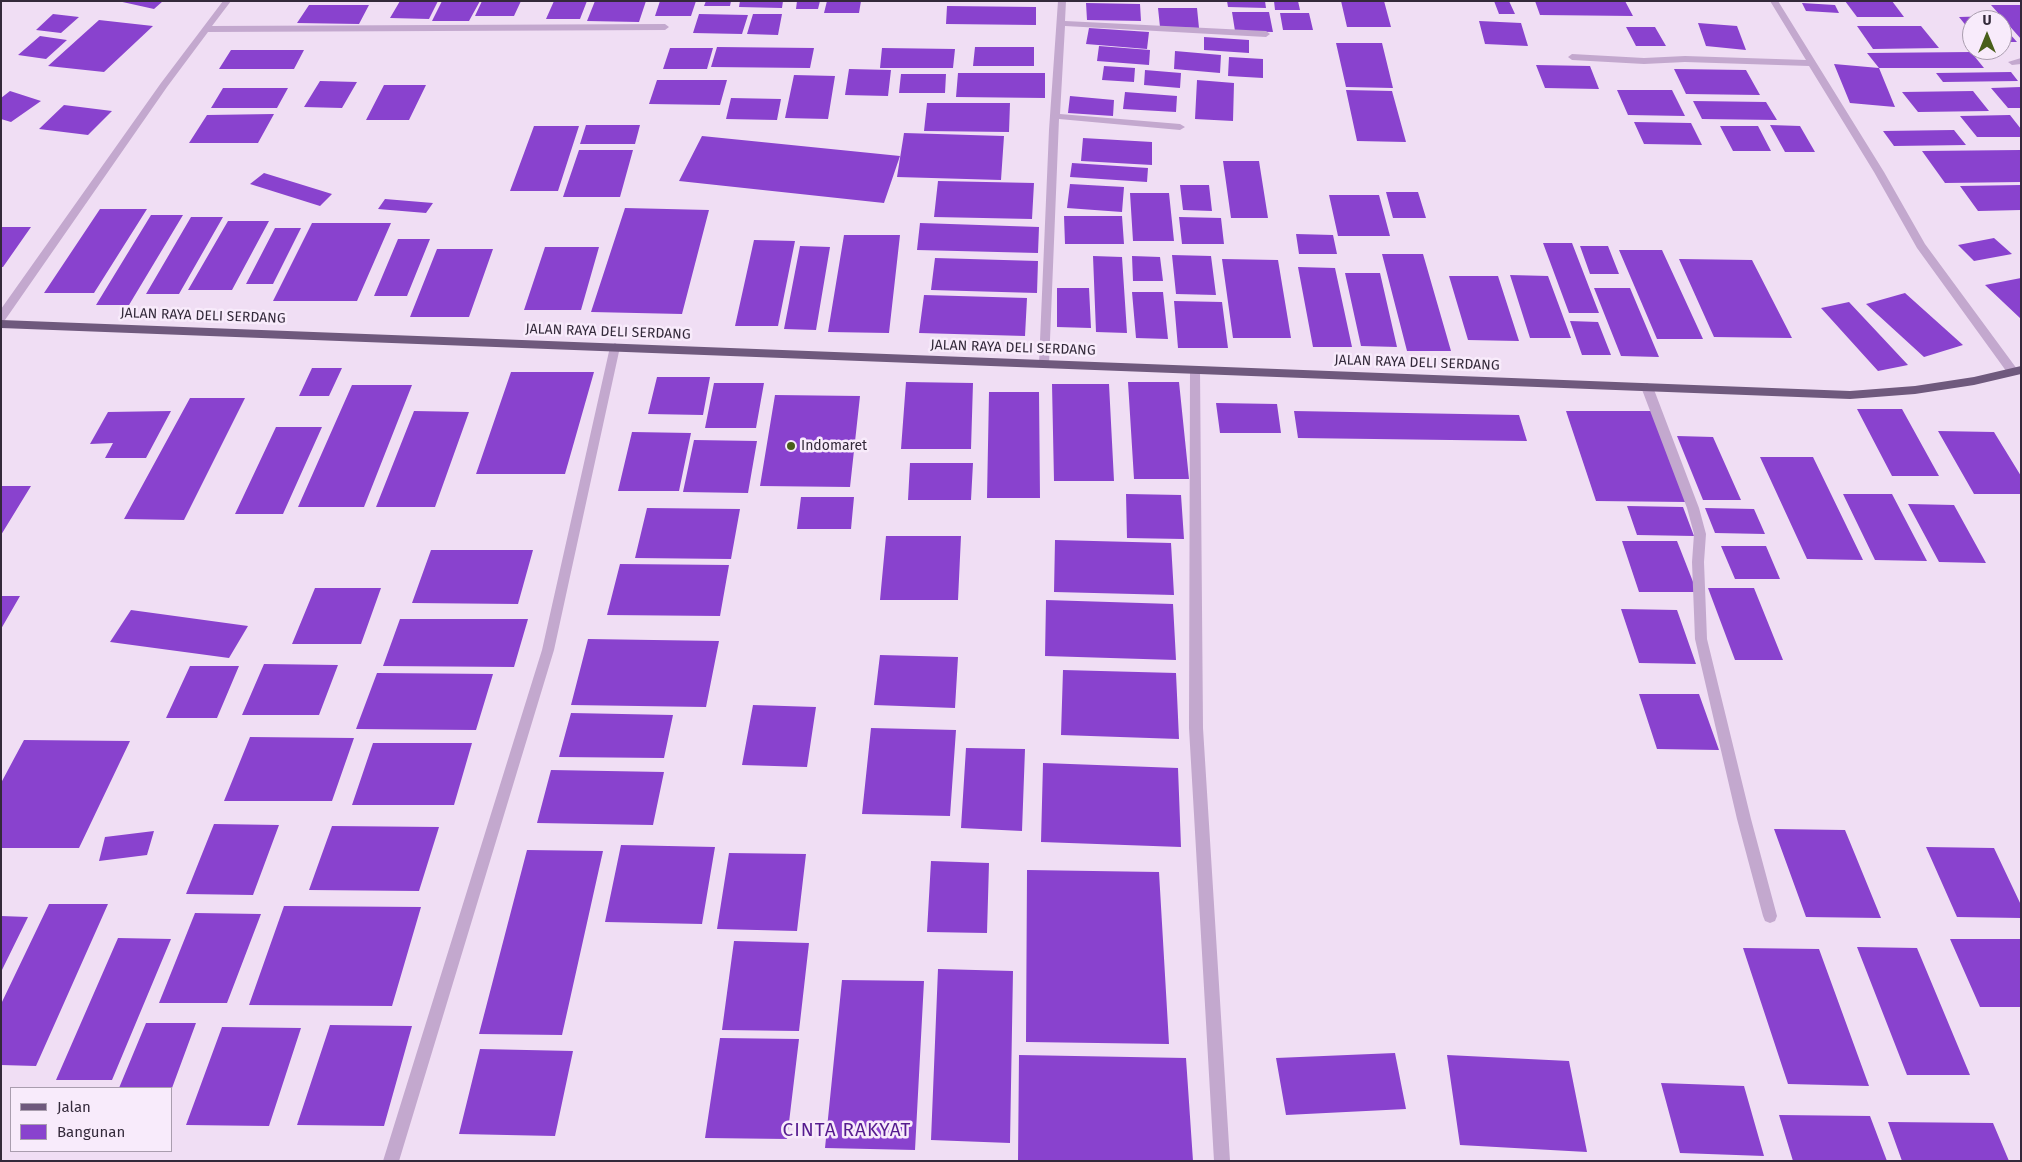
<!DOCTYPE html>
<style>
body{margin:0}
#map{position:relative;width:2022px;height:1162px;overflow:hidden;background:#f0def4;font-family:"Fira Sans",sans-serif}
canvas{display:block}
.frame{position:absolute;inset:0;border:2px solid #33293a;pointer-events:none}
.legend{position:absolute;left:10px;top:1087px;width:162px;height:65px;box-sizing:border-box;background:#f8ebfb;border:1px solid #a99dae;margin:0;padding:6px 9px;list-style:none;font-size:15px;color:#33293a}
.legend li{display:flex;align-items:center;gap:10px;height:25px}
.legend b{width:25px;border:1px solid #a99dae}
.north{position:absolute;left:1962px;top:10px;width:50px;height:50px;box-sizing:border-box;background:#f8ebfb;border:1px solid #a99dae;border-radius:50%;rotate:0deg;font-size:14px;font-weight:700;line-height:20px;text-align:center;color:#33293a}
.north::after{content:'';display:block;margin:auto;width:18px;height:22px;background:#495f1b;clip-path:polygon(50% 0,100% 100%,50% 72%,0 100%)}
</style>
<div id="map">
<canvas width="2022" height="1162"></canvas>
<div class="frame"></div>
<ul class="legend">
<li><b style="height:6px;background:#6f597d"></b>Jalan</li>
<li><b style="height:14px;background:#8942ce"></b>Bangunan</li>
</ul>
<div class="north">U</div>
</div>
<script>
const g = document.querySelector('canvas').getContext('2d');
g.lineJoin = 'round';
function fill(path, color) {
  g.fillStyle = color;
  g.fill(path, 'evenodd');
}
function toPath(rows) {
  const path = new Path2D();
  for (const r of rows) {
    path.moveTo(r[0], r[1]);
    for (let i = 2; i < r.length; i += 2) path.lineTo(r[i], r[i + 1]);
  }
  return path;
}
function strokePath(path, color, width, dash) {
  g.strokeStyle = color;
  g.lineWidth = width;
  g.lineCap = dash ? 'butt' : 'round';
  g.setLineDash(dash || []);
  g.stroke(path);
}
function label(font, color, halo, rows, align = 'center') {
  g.font = font + ' "Fira Sans",sans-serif';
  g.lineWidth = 5;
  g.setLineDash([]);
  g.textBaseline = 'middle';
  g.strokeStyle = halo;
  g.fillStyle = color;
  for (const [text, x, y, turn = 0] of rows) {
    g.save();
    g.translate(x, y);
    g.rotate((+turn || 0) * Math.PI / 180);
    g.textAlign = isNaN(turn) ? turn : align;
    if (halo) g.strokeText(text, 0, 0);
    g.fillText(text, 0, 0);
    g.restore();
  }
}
const building = toPath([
 [118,1,163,1,154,9],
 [400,1,438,1,429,19,390,18],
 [442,1,480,1,469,21,432,21],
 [482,1,521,1,514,16,475,16],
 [554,1,587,1,580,19,546,19],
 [595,1,646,1,639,22,587,21],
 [660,1,696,1,691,16,655,16],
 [706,1,731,1,730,6,704,6],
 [740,1,783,1,782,8,739,7],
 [797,1,820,1,818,9,796,9],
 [827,1,861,1,859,13,824,13],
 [1227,1,1265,1,1266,8,1228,7],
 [1274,1,1298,1,1300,10,1275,10],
 [1341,1,1384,1,1391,27,1347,27],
 [1494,1,1509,1,1515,14,1499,14],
 [1535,1,1625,1,1633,16,1540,15],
 [1845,1,1892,1,1904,17,1857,17],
 [1086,3,1140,4,1141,21,1087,20],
 [1802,3,1835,5,1839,13,1806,11],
 [309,5,369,5,359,24,297,23],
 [1991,5,2021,5,2021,39],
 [947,6,1036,7,1036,25,946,24],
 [1158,8,1197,8,1199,28,1160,27],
 [1232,12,1269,12,1273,32,1235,31],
 [1280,13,1309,13,1313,30,1283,30],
 [53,14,79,17,61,33,36,30],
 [699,14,748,15,742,34,693,33],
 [753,14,782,14,778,35,747,34],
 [1995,16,1998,20,1972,20,1972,33,1959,17],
 [99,20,153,26,104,72,48,66],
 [1479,21,1521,23,1528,46,1485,44],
 [1698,23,1737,26,1746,50,1706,46],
 [2002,25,2017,42,2002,42],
 [1857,26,1921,26,1939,48,1873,49],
 [1626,27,1655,27,1666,46,1636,46],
 [1089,28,1149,32,1147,49,1086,44],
 [40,36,67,40,46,59,18,55],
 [1204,37,1249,40,1249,53,1204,50],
 [1336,43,1382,43,1393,88,1346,87],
 [1099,46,1150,50,1149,65,1097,61],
 [717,47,814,48,810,68,711,67],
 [975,47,1034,47,1034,66,973,66],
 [670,48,713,48,707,69,663,69],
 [882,48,955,49,953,68,880,68],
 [231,50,304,50,294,69,219,69],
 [1175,51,1221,55,1220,73,1174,69],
 [1971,52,1984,68,1879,68,1867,53],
 [1229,57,1263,59,1263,78,1228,76],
 [1834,64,1879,68,1895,107,1850,103],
 [1536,65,1590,66,1599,89,1545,88],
 [1104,66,1135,68,1134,82,1102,80],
 [849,69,891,70,888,96,845,95],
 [1674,69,1746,70,1760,95,1686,94],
 [1145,70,1181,73,1180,88,1144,85],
 [2011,72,2018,81,1943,82,1936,73],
 [958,73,1045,73,1045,98,956,97],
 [901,74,946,74,945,93,899,93],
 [794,75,835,76,828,119,785,118],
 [657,80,727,80,720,105,649,104],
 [1197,80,1234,83,1233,121,1195,119],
 [320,81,357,82,342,108,304,107],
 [384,85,426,85,409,120,366,120],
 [2021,87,2021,108,2008,108,1991,88],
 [223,88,288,88,277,108,211,108],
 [1346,90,1392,91,1406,142,1357,141],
 [1617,90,1672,90,1685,116,1628,115],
 [10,91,41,101,11,122,1,119,1,98],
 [1973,91,1989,111,1918,112,1902,92],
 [1125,92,1177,96,1176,112,1123,109],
 [1070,96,1114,100,1113,116,1068,113],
 [731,98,781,99,777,120,726,119],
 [1693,101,1766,102,1777,120,1702,119],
 [927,103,1010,103,1009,132,924,131],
 [64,105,112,111,88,135,39,129],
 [274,114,258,143,189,143,207,115],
 [2010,115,2021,129,2021,137,1977,137,1960,116],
 [1634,122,1691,123,1702,145,1644,144],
 [586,125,640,125,635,144,580,144],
 [1770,125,1800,126,1815,152,1785,152],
 [534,126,579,126,558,191,510,191],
 [1720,126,1758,126,1771,151,1733,151],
 [1954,130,1966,145,1894,146,1883,131],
 [904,133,1004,136,1001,180,897,177],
 [702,136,900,156,884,203,679,181],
 [1083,138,1152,142,1152,165,1081,161],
 [579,150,633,150,620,197,563,197],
 [2021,150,2021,182,1945,183,1922,151],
 [1223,161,1259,161,1268,218,1231,218],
 [1072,163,1148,168,1147,182,1070,177],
 [264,173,332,194,320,206,250,184],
 [938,181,1034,183,1032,219,934,217],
 [1070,184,1124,187,1122,212,1067,208],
 [1180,185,1209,185,1212,211,1183,210],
 [2021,185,2021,210,1978,211,1960,186],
 [1386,192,1418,192,1426,218,1393,218],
 [1130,193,1169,193,1174,241,1133,241],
 [1329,195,1379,195,1390,236,1338,236],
 [385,199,433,203,426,213,378,209],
 [625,208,709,210,682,314,591,312],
 [100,209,147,209,94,293,44,293],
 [151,215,183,215,129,305,96,305],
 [1064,216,1122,216,1124,244,1065,244],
 [191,217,223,217,179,294,146,294],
 [1179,217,1221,218,1224,244,1182,244],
 [228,221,269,221,232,290,188,290],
 [312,223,391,223,357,301,273,301],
 [920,223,1039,227,1038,253,917,250],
 [1,227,31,227,3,267,1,267],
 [275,228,301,228,273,284,246,284],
 [1296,234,1333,235,1337,254,1299,254],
 [844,235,900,235,889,333,828,332],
 [1994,238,2012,254,1974,261,1958,245],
 [398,239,430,239,407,296,374,296],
 [754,240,795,241,778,326,735,326],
 [1543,243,1572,243,1599,313,1569,313],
 [800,246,830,247,816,330,784,329],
 [1580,246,1608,246,1619,274,1590,274],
 [545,247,599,247,581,310,524,310],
 [437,249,493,249,469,317,410,317],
 [1619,250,1662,250,1703,339,1657,339],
 [1382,254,1423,254,1451,351,1407,351],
 [1172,255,1211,256,1216,295,1176,294],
 [1093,256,1122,257,1127,333,1096,332],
 [1132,256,1160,257,1163,281,1133,281],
 [935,258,1038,261,1037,293,931,290],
 [1222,259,1278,260,1291,338,1233,338],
 [1679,259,1752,260,1792,338,1714,337],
 [1298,267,1335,268,1352,347,1313,347],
 [1345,273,1380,273,1397,347,1361,346],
 [1510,275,1548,276,1571,338,1530,338],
 [1449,276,1498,276,1519,341,1468,340],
 [2021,278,2021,319,1985,285],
 [1057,288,1089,288,1091,328,1057,327],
 [1594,288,1630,288,1659,357,1621,356],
 [1132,292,1163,292,1168,339,1136,338],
 [1905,293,1963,345,1924,357,1866,304],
 [924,295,1027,298,1025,336,919,333],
 [1174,301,1222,302,1228,348,1178,348],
 [1849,302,1908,365,1878,371,1821,308],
 [1570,321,1598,322,1611,355,1582,355],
 [312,368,342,368,329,396,299,396],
 [511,372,594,372,565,474,476,474],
 [657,377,710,377,703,415,648,414],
 [906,382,973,383,971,449,901,449],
 [1128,382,1179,382,1189,479,1134,479],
 [714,383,764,383,756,428,705,428],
 [1052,384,1109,384,1114,481,1054,481],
 [352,385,412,385,364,507,298,507],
 [989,392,1039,392,1040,498,987,498],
 [775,395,860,396,850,487,760,486],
 [190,398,245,398,184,520,124,519],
 [1216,403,1277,404,1281,433,1220,433],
 [1857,409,1902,409,1939,476,1892,476],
 [171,411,146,458,105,458,113,443,90,444,108,412],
 [414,411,469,412,435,507,376,507],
 [1294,411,1519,415,1527,441,1298,438],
 [1566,411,1652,411,1687,502,1596,501],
 [276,427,322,427,283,514,235,514],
 [1938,431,1994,432,2021,476,2021,494,1974,494],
 [632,432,691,433,679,491,618,491],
 [1677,436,1713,437,1741,500,1703,500],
 [694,440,757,441,748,493,683,492],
 [1760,457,1813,457,1863,560,1807,559],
 [910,463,973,463,971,500,908,500],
 [1,486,31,486,1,535],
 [1126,494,1181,495,1184,539,1127,538],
 [1843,494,1892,494,1927,561,1875,560],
 [801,497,854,497,851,529,797,529],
 [1908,504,1954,505,1986,563,1939,562],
 [1627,506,1683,507,1694,536,1637,535],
 [647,508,740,509,731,559,635,558],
 [1705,508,1754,509,1765,534,1715,533],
 [886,536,961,536,958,600,880,600],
 [1055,540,1171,543,1174,595,1054,592],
 [1622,541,1677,541,1697,592,1639,592],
 [1721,546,1766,546,1780,579,1735,579],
 [431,550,533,550,518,604,412,603],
 [620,564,729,565,720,616,607,615],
 [315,588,381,588,361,644,292,644],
 [1708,588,1754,588,1783,660,1735,660],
 [1,596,20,596,1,629],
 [1046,600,1173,604,1176,660,1045,656],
 [1621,609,1677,610,1696,664,1639,663],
 [131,610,248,626,229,658,110,642],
 [400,619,528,619,514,667,383,666],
 [588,639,719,641,706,707,571,705],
 [880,655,958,657,955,708,874,705],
 [264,664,338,665,319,715,242,715],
 [190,666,239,666,217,718,166,718],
 [1063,670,1176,673,1179,739,1061,735],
 [377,673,493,674,476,730,356,729],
 [1639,694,1699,694,1719,750,1657,749],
 [753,705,816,707,807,767,742,765],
 [571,713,673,715,664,758,559,757],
 [871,728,956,730,950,816,862,814],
 [250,737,354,738,332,801,224,801],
 [24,740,130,741,79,848,1,848,1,783],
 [373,743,472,743,454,805,352,805],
 [966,748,1025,749,1022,831,961,828],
 [1043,763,1178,768,1181,847,1041,842],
 [551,770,664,772,653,825,537,823],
 [214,824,279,825,253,895,186,894],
 [332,826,439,827,419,891,309,890],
 [1774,829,1845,830,1881,918,1806,917],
 [154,831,147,855,99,861,105,837],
 [621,845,715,847,702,924,605,922],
 [1926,847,1994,848,2021,905,2021,918,1957,917],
 [527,850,603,851,562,1035,479,1034],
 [729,853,806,854,797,931,717,929],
 [931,861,989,863,987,933,927,932],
 [1027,870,1159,872,1169,1044,1026,1042],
 [49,904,108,904,36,1066,1,1065,1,1004],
 [284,906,421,907,392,1006,249,1005],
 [195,913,261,914,227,1003,159,1003],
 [1,916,28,917,1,972],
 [118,938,171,939,112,1080,56,1080],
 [1950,939,2021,939,2021,1007,1980,1007],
 [734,941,809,943,799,1031,722,1030],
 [1857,947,1917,948,1970,1075,1907,1075],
 [1743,948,1819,949,1869,1086,1788,1084],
 [938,969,1013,971,1010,1143,931,1140],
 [842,980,924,981,915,1150,825,1148],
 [146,1023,196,1023,172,1088,119,1088],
 [330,1025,412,1026,384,1126,297,1125],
 [222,1027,301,1028,269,1126,186,1125],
 [720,1038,799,1039,787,1139,705,1138],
 [480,1049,573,1051,555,1136,459,1134],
 [1395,1053,1406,1109,1286,1115,1276,1058],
 [1019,1055,1186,1058,1193,1161,1018,1161],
 [1447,1055,1569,1061,1587,1152,1460,1145],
 [1661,1083,1744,1086,1764,1156,1680,1153],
 [1779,1115,1870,1116,1887,1161,1793,1161],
 [1888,1122,1993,1123,2009,1161,1902,1161]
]);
const minor = toPath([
 [223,1,231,1,212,26,665,24,669,27,665,30,208,32,167,87,5,320,1,321,1,309,161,83,223,1],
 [1058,1,1066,1,1065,21,1266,31,1270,34,1266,37,1065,26,1060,114,1180,124,1185,127,1180,130,1059,119,1049,364,1044,368,1039,364,1049,130,1058,1],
 [1770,1,1778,1,1884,172,1925,244,2017,369,2018,372,2017,375,2009,375,1917,248,1874,172,1809,66,1685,62,1644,64,1572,60,1568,57,1572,54,1644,58,1685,56,1806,60,1770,1],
 [2021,58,2021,64,2012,65,2008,62,2021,58],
 [615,343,620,347,554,650,399,1161,383,1161,542,650,610,347,615,343],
 [1195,366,1200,370,1203,728,1230,1161,1214,1161,1189,728,1190,370,1195,366],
 [1647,383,1653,387,1699,508,1706,534,1704,562,1707,639,1751,819,1777,916,1775,921,1770,923,1765,921,1763,916,1737,819,1695,639,1692,562,1694,534,1687,508,1641,387,1647,383]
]);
const major = toPath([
 [1,320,1850,391,1915,386,1974,377,2021,366,2021,374,1974,385,1915,394,1850,399,1,328,1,320]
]);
const markers = [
 [791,446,5,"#495f1b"]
];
const streetNames = [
 ["JALAN RAYA DELI SERDANG",203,316,2],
 ["JALAN RAYA DELI SERDANG",608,332,2],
 ["JALAN RAYA DELI SERDANG",1013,348,2],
 ["JALAN RAYA DELI SERDANG",1417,363,2]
];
const poiNames = [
 ["Indomaret",801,446]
];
const nearQuarternames = [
 ["CINTA RAKYAT",847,1131]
];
fill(building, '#8942ce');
fill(minor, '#c3a8ce');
fill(major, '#6f597d');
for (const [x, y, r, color] of markers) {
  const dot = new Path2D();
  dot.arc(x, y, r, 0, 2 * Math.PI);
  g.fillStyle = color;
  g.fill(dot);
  strokePath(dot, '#f8ebfb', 2);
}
label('14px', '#33293a', '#f8ebfb', streetNames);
label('14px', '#33293a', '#f8ebfb', poiNames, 'left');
g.letterSpacing = '1px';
label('19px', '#561c8f', '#f8ebfb', nearQuarternames);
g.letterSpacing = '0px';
</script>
